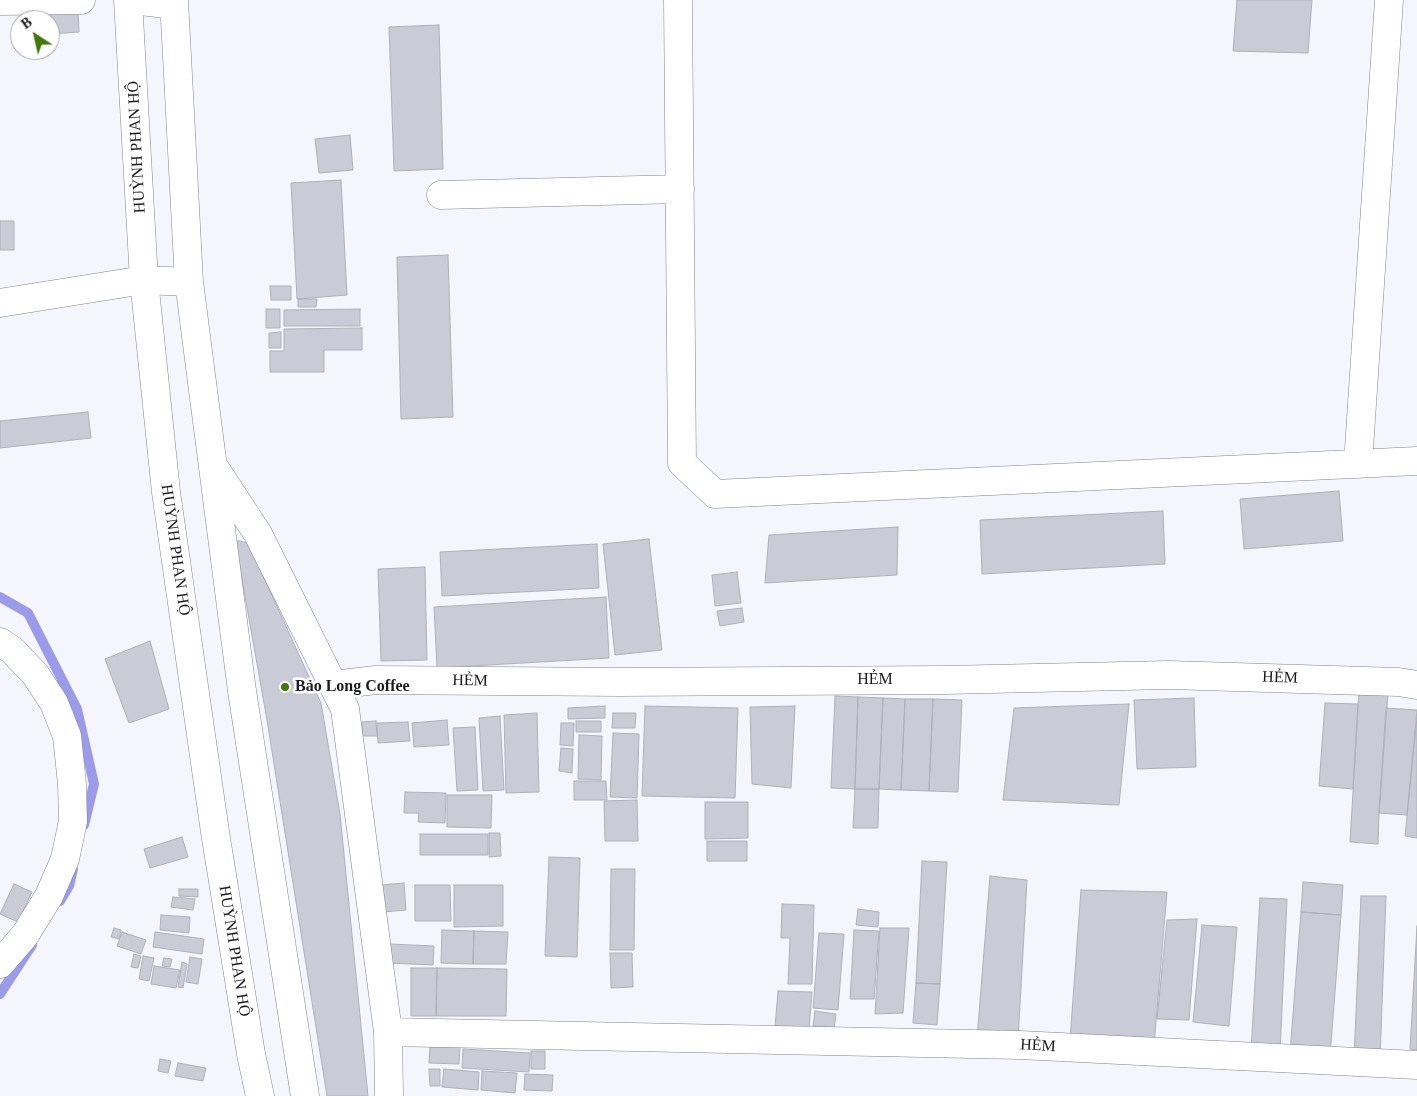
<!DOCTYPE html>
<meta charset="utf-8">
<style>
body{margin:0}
#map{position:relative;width:1417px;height:1096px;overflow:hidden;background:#f4f5fe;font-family:Georgia,serif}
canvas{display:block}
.north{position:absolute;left:10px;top:10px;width:50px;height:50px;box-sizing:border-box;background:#fff;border:1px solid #a4a4a5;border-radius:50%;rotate:325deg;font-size:14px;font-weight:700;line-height:20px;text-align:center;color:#1b1b1f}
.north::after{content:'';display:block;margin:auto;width:18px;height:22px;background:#427809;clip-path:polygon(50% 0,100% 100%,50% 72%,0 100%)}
</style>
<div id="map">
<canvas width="1417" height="1096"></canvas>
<div class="north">B</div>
</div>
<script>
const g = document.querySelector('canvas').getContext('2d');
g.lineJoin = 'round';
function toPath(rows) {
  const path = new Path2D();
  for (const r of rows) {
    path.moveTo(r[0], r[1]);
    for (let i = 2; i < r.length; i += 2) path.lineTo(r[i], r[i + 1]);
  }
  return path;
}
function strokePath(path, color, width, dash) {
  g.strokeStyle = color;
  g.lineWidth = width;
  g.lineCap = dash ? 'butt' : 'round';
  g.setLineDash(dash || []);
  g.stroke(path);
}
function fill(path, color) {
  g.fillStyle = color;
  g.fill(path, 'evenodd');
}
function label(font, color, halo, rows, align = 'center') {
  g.font = font + ' Georgia,serif';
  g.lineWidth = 5;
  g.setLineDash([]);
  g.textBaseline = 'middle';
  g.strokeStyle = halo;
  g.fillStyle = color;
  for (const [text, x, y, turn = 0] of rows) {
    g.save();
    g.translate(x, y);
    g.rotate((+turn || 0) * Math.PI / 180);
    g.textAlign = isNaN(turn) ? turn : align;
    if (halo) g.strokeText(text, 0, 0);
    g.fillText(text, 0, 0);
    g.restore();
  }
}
const stream = toPath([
 [0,597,28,613,77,709,94,784,84,825],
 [60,901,69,886,73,869],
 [0,994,32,945]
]);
const building = toPath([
 [1237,0,1312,0,1308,53,1233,51,1237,0],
 [78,7,79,32,50,34,50,20,23,20,22,10,78,7],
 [439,25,443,169,394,171,389,27,439,25],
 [350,135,353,170,319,173,315,139,350,135],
 [341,180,347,295,297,299,291,183,341,180],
 [0,221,14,221,14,250,0,250,0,221],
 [448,255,453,417,401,419,397,257,448,255],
 [270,286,291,286,291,300,271,300,270,286],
 [298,299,317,299,316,307,298,307,298,299],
 [266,309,280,309,280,328,266,328,266,309],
 [360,309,360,326,284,326,284,310,360,309],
 [362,328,362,350,324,350,324,372,270,372,270,351,284,351,284,329,362,328],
 [281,332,281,348,269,348,269,333,281,332],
 [88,412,91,438,0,448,0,421,88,412],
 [1339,491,1343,541,1244,549,1240,499,1339,491],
 [1163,511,1165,564,982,574,980,520,1163,511],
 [898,527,897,575,765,583,769,535,898,527],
 [649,539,662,650,615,655,603,544,649,539],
 [235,540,248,543,321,703,340,814,368,1096,327,1096,267,720,235,540],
 [597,544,599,588,442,596,440,552,597,544],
 [425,567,427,660,381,661,378,569,425,567],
 [737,572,741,603,715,606,712,575,737,572],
 [606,597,609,658,437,668,434,607,606,597],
 [742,608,744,622,720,626,717,611,742,608],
 [150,641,169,709,129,723,105,659,150,641],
 [1359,692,1388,693,1379,813,1378,844,1350,842,1359,692],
 [835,696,858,697,855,789,831,788,835,696],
 [858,697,883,698,879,789,855,789,858,697],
 [883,698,905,699,901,790,879,789,883,698],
 [1194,698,1196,767,1137,769,1134,700,1194,698],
 [905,699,933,699,929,791,901,790,905,699],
 [933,699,962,700,958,792,929,791,933,699],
 [1325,703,1358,704,1353,789,1319,786,1325,703],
 [1129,704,1119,805,1003,800,1014,708,1129,704],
 [605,706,605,718,568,719,568,708,605,706],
 [645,706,738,708,735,798,642,796,645,706],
 [795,706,791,788,752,784,750,707,795,706],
 [1386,708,1417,710,1407,815,1379,813,1386,708],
 [537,713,539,792,506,793,504,715,537,713],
 [613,713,636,713,635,728,612,728,613,713],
 [500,716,504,790,483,791,479,718,500,716],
 [1417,717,1417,838,1405,836,1417,717],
 [447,720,449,745,414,747,412,723,447,720],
 [376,721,377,736,362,736,362,722,376,721],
 [576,721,601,721,601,732,576,732,576,721],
 [408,722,410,741,378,743,377,723,408,722],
 [561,723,574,723,573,746,560,745,561,723],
 [475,727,478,790,457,791,453,728,475,727],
 [613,733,639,734,637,798,610,797,613,733],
 [579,735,602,736,601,780,578,779,579,735],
 [561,748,573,749,572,773,559,771,561,748],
 [574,781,606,781,607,800,574,800,574,781],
 [855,789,879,789,878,828,853,828,855,789],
 [405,792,446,793,445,823,418,822,419,813,404,813,405,792],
 [447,795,492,795,491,828,447,827,447,795],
 [637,800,638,841,605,841,604,801,637,800],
 [705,802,748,802,748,838,705,839,705,802],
 [489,833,500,833,501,856,489,857,489,833],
 [420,834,488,834,488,855,420,855,420,834],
 [182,837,188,857,150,868,144,849,182,837],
 [707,841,747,841,747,861,707,861,707,841],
 [549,857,580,858,577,957,545,956,549,857],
 [922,861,947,862,940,984,916,983,922,861],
 [611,869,635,869,634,950,610,950,611,869],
 [990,876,1027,880,1018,1040,977,1039,990,876],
 [1303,882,1343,885,1341,915,1301,912,1303,882],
 [404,883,406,910,383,912,381,885,404,883],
 [14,884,32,892,18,922,0,914,14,884],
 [415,885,450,885,451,921,415,921,415,885],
 [454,885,503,885,503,926,454,927,454,885],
 [179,889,198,889,198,897,179,896,179,889],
 [1081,890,1167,892,1154,1045,1070,1040,1081,890],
 [1361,896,1386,896,1380,1060,1354,1059,1361,896],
 [173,897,195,899,193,910,171,907,173,897],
 [1260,898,1287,899,1280,1052,1251,1051,1260,898],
 [782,904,814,905,812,984,788,984,790,938,781,938,782,904],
 [858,909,879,912,878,927,856,925,858,909],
 [1301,912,1341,915,1330,1056,1290,1053,1301,912],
 [161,915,190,917,189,933,160,930,161,915],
 [1197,919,1189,1020,1157,1019,1167,920,1197,919],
 [1202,925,1237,927,1229,1026,1193,1022,1202,925],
 [1417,926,1417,1050,1410,1049,1417,926],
 [114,928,121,930,119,939,111,937,114,928],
 [880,928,909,928,903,1013,875,1014,880,928],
 [442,930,474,931,473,964,441,963,442,930],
 [854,930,879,931,874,999,850,999,854,930],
 [474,931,508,932,506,964,473,964,474,931],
 [122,932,146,940,141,954,117,946,122,932],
 [155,932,204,939,202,954,153,947,155,932],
 [819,933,844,934,838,1010,813,1008,819,933],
 [390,944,434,946,433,965,389,963,390,944],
 [610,953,632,953,633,987,611,988,610,953],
 [134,954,141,956,138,968,131,967,134,954],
 [143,956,154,958,149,981,139,979,143,956],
 [190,957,202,959,198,984,186,982,190,957],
 [164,958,172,959,170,967,162,966,164,958],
 [182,962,187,964,183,988,178,987,182,962],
 [154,966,180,970,176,988,151,984,154,966],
 [411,968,437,968,436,1016,411,1016,411,968],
 [437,968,507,969,506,1016,436,1016,437,968],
 [916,983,940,984,937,1025,913,1023,916,983],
 [778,991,812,992,809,1029,775,1027,778,991],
 [815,1011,836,1014,834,1029,813,1026,815,1011],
 [430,1045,460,1047,459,1064,429,1063,430,1045],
 [463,1049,530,1053,529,1072,462,1068,463,1049],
 [531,1051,545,1051,545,1069,531,1069,531,1051],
 [160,1059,171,1061,168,1073,158,1071,160,1059],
 [178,1063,206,1068,203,1081,175,1076,178,1063],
 [429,1069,440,1069,440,1086,430,1086,429,1069],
 [444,1069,479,1072,478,1090,442,1087,444,1069],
 [482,1071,517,1073,515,1093,481,1090,482,1071],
 [525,1074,553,1075,552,1091,524,1090,525,1074]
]);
const minor = toPath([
 [128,0,144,280,166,492,215,832,251,1054,260,1096],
 [133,0,174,5],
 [174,0,189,282,242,691,305,1096],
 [678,0,682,463,715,494,1417,461],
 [0,1,81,0],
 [441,195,680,189],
 [0,303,144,280,189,282],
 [1358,464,1389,0],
 [216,470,258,534,345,709,388,1032,389,1096],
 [0,642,12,650,35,674,54,703,67,736,72,784,73,821,65,859,49,896,25,935,0,964],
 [333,685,376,680,619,682,945,680,1169,675,1398,682,1417,685],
 [388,1032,1020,1045,1417,1065]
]);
const markers = [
 [285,687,5,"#427809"]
];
const streetNames = [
 ["HUỲNH PHAN HỘ",137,147,-93],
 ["HUỲNH PHAN HỘ",175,550,82],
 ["HẺM",1280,678,2],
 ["HẺM",875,680],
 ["HẺM",470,681,1],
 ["HUỲNH PHAN HỘ",234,951,81],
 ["HẺM",1038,1046,3]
];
const poiNames = [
 ["Bảo Long Coffee",295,687]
];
strokePath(stream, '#9c9bea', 10);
fill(building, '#cacbd6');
strokePath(building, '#afb0bb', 1);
strokePath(minor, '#83848f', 29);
strokePath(minor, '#fff', 28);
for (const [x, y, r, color] of markers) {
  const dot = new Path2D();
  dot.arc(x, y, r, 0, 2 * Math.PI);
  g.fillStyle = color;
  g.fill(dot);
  strokePath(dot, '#fff', 2);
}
label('16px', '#1b1b1f', '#fff', streetNames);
label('bold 16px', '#1b1b1f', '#fff', poiNames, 'left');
</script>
